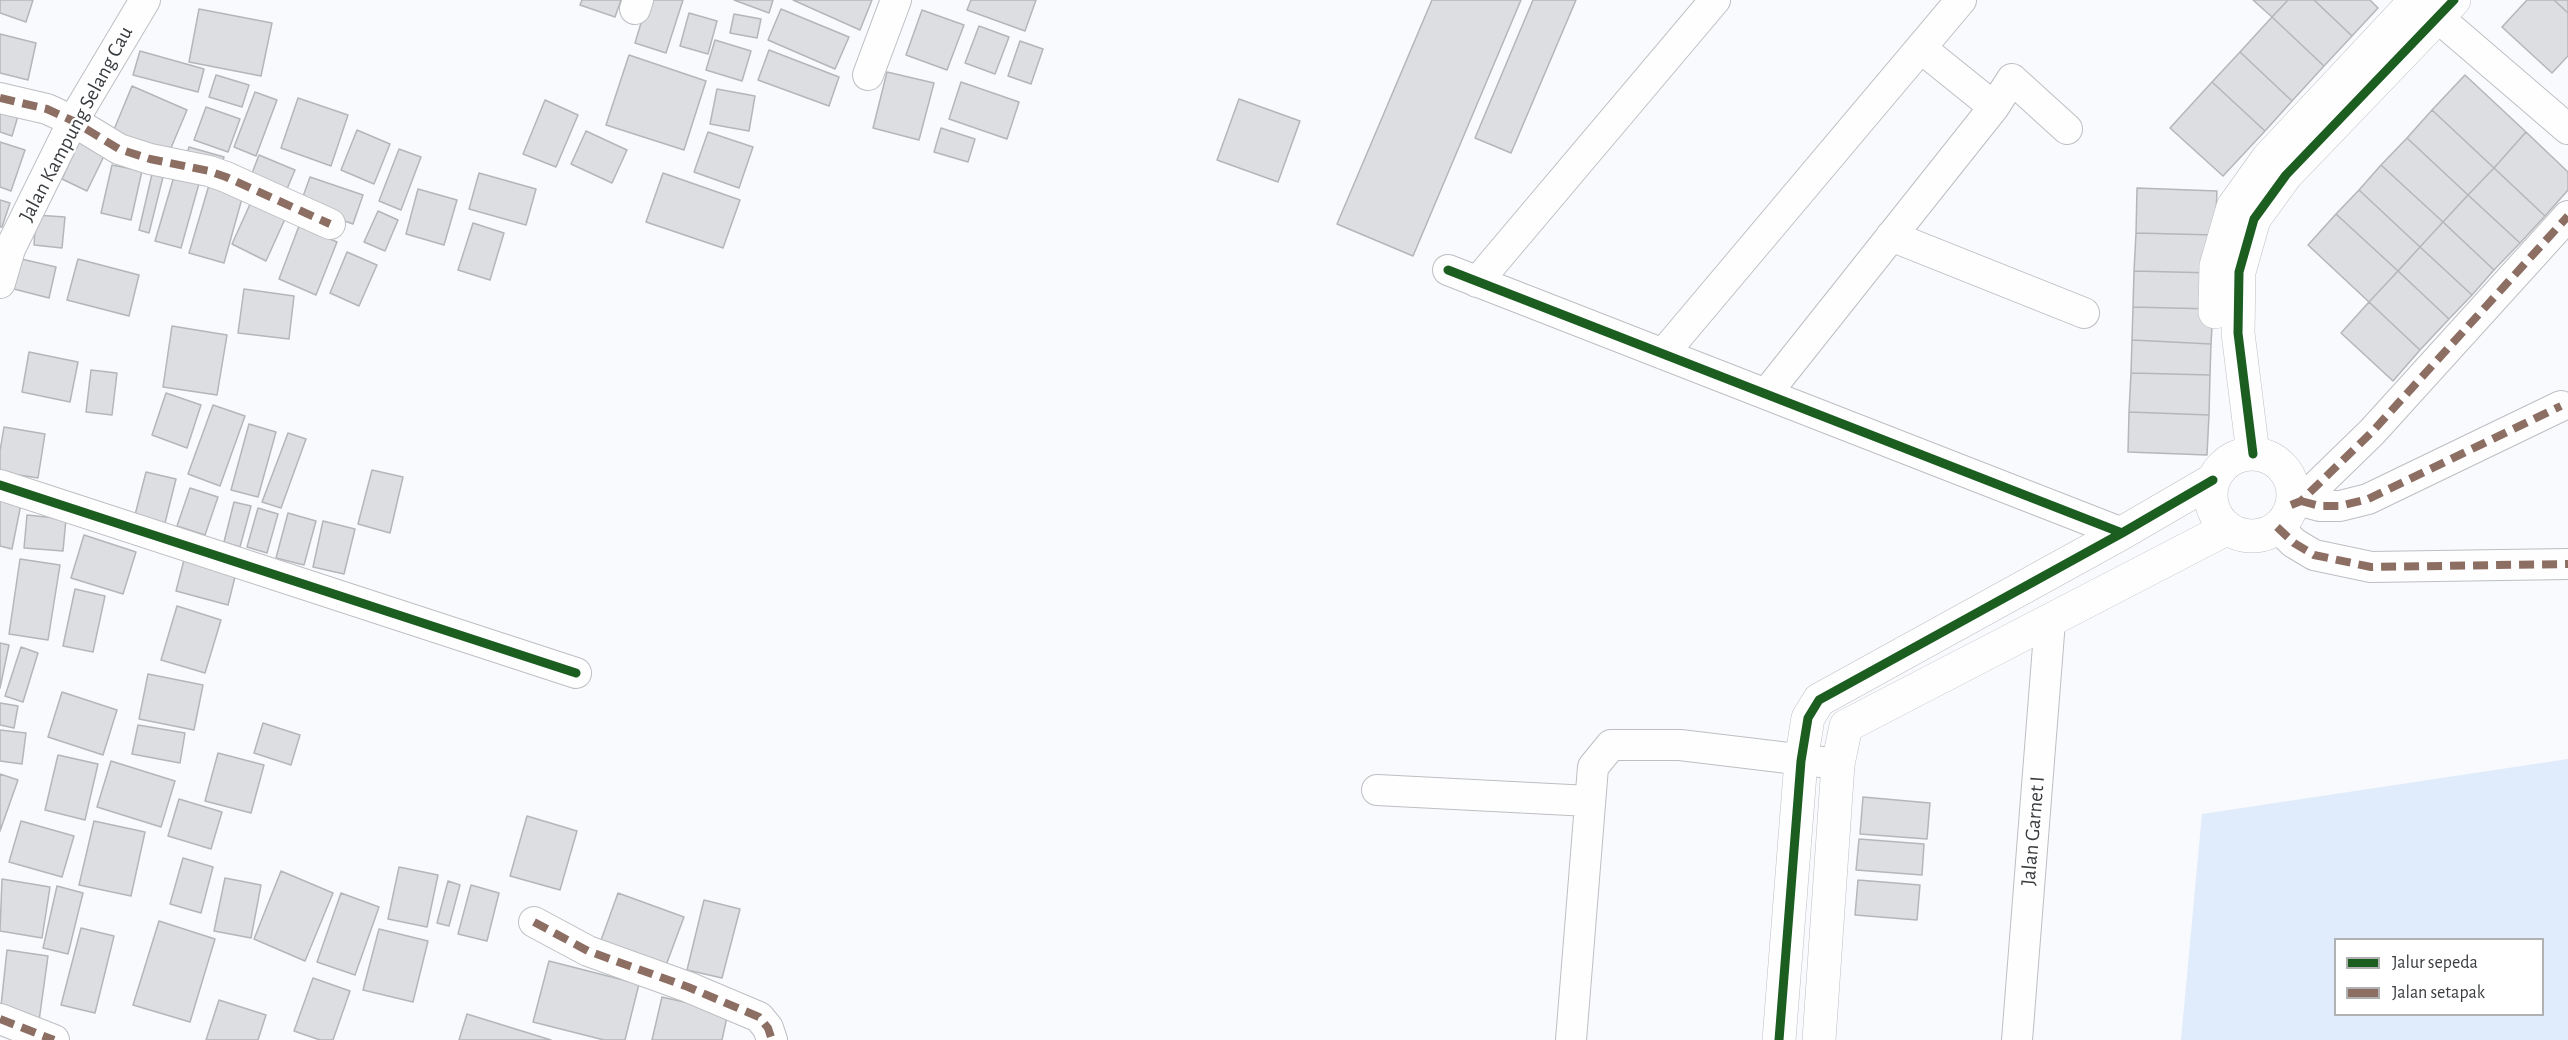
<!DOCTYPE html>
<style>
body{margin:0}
#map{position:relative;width:2568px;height:1040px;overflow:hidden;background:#f8fafd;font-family:"Alegreya Sans",sans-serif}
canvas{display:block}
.legend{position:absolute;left:2334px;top:938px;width:210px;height:78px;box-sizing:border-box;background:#fff;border:2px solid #b0b1b3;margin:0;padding:8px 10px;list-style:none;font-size:18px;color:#3a3d40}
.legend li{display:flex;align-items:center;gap:12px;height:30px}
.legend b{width:30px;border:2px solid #b0b1b3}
</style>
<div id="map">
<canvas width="2568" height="1040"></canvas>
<ul class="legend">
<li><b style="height:8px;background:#1b5e20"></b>Jalur sepeda</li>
<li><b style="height:8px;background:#8d6e63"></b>Jalan setapak</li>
</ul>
</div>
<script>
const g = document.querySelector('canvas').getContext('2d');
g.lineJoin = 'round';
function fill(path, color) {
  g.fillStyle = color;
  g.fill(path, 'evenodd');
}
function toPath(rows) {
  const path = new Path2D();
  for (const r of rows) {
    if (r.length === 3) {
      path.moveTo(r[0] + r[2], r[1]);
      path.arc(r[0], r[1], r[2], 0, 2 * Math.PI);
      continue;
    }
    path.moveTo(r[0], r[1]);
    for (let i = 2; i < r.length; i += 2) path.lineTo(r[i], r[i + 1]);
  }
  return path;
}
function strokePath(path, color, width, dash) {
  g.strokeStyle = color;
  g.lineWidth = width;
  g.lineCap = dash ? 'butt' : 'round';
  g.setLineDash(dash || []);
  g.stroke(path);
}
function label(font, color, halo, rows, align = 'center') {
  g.font = font + ' "Alegreya Sans",sans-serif';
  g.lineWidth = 4.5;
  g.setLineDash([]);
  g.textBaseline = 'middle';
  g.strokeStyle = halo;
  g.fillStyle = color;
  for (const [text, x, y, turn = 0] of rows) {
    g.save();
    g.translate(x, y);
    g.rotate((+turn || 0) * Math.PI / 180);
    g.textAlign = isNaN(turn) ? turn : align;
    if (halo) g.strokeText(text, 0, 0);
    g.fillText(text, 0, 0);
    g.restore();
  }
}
const green = toPath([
 [2568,759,2568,1040,2181,1040,2202,814],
 [2336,940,2542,940,2542,1014,2336,1014]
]);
const building = toPath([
 [0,0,33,0,26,22,0,13,0,0],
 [582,0,621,0,615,17,580,5,582,0],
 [648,0,683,0,666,53,635,43,648,0],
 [734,0,773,0,769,13,734,0],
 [793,0,872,0,860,30,793,0],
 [971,0,1036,0,1025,31,967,10,971,0],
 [1432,0,1521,0,1413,256,1337,224,1432,0],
 [1533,0,1576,0,1511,153,1475,138,1533,0],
 [2253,0,2288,0,2272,17,2253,0],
 [2288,0,2314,0,2352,36,2324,66,2272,17,2288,0],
 [2314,0,2370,0,2378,8,2352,36,2314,0],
 [2527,0,2554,0,2568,13,2568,56,2552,73,2502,27,2527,0],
 [2554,0,2568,0,2568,13,2554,0],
 [199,9,272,23,261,76,189,62,199,9],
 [781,9,849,37,835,69,768,40,781,9],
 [922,10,964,25,947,70,906,55,922,10],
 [689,13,717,21,708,54,680,46,689,13],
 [734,14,761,19,757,38,730,33,734,14],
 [2272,17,2324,66,2292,101,2240,52,2272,17],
 [979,26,1009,37,995,74,965,63,979,26],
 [0,34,36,43,28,80,0,73,0,34],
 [715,40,751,51,742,81,706,70,715,40],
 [1020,41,1043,49,1031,84,1008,76,1020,41],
 [769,50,839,77,829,106,758,80,769,50],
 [140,51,204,69,198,92,133,75,140,51],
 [2240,52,2292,101,2265,131,2212,82,2240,52],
 [629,55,706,81,684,150,606,125,629,55],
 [887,72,934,83,919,140,873,128,887,72],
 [216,75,249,85,242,107,209,97,216,75],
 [2465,75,2526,132,2494,168,2432,110,2465,75],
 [961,82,1019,102,1007,139,949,119,961,82],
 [2212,82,2265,131,2223,176,2170,128,2212,82],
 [132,86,187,110,168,155,113,132,132,86],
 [717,89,755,96,749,131,710,124,717,89],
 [255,92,277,100,256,156,234,147,255,92],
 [298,98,348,115,331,166,281,148,298,98],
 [1239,99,1300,121,1278,182,1217,160,1239,99],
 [545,100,578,115,556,167,523,154,545,100],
 [206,107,240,119,228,152,194,140,206,107],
 [0,110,18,116,12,136,0,132,0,110],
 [2432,110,2494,168,2468,195,2407,138,2432,110],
 [941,128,975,139,968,162,934,152,941,128],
 [357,130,390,144,374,184,341,170,357,130],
 [586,131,627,150,612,183,571,164,586,131],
 [708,132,753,147,739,188,694,172,708,132],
 [2526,132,2568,172,2568,190,2545,216,2494,168,2526,132],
 [2407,138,2468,195,2443,222,2381,165,2407,138],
 [0,142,25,150,11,191,0,187,0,142],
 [79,142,105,154,87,191,62,179,79,142],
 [189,147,224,157,220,171,185,161,189,147],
 [399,149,421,157,401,210,379,201,399,149],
 [259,155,295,170,284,196,249,181,259,155],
 [112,165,142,171,131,220,101,213,112,165],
 [2381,165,2443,222,2420,247,2359,190,2381,165],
 [2494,168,2545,216,2520,243,2468,195,2494,168],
 [175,173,200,180,181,248,155,241,175,173],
 [479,173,536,189,526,225,469,209,479,173],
 [663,173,740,200,723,248,646,222,663,173],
 [152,174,163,177,149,233,139,230,152,174],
 [310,177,363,195,353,224,300,205,310,177],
 [209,185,243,195,224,263,189,253,209,185],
 [2137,188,2217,191,2215,235,2136,233,2137,188],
 [418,189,457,200,444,245,406,234,418,189],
 [2359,190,2420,247,2398,271,2336,214,2359,190],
 [2468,195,2520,243,2494,270,2443,222,2468,195],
 [0,200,10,203,2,227,0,227,0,200],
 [251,202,285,219,266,261,232,244,251,202],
 [378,211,398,220,385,251,364,242,378,211],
 [2336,214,2398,271,2369,302,2308,245,2336,214],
 [36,215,65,217,62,248,34,245,36,215],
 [2443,222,2494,270,2472,295,2420,247,2443,222],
 [473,223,504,233,490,280,458,270,473,223],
 [299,226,337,242,316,295,279,279,299,226],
 [2136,233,2215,235,2214,273,2134,271,2136,233],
 [2420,247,2472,295,2449,319,2398,271,2420,247],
 [347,252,377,265,359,306,330,293,347,252],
 [17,258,56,267,49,298,10,288,17,258],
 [78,259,139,275,129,316,67,300,78,259],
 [2134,271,2214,273,2213,309,2133,307,2134,271],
 [2398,271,2449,319,2420,350,2369,302,2398,271],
 [244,289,294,296,289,339,238,333,244,289],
 [2369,302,2420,350,2393,381,2341,333,2369,302],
 [2133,307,2213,309,2211,344,2132,340,2133,307],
 [172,326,227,335,217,395,163,387,172,326],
 [2132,340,2211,344,2210,375,2131,373,2132,340],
 [29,352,78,362,70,402,22,392,29,352],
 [91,370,117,373,112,415,86,412,91,370],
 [2131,373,2210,375,2209,415,2129,412,2131,373],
 [166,393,201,405,187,448,152,435,166,393],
 [213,405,245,416,220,486,188,474,213,405],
 [2129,412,2209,415,2207,455,2128,452,2129,412],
 [249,424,276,432,258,497,231,490,249,424],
 [4,427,45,434,38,478,0,472,0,451,4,427],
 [288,433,306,439,281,508,262,502,288,433],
 [372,470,403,477,390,533,358,524,372,470],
 [146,472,176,479,165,523,135,515,146,472],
 [190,488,218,497,205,535,177,526,190,488],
 [0,499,21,504,12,549,0,546,0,499],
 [234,502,251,506,240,547,224,542,234,502],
 [258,508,278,514,267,553,247,547,258,508],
 [288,513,316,521,304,565,276,558,288,513],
 [27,515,66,519,63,551,24,548,27,515],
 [323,521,355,529,344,574,313,567,323,521],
 [84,535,136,552,123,594,71,578,84,535],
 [20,559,60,565,48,640,9,634,20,559],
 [184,560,236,573,228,605,176,591,184,560],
 [75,589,105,596,93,652,63,646,75,589],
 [177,606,221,620,205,673,161,660,177,606],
 [0,643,9,645,0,688,0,643],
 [21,647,38,653,23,702,5,696,21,647],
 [148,674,203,685,194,730,139,719,148,674],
 [62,692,117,710,103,755,48,737,62,692],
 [0,703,18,706,14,728,0,725,0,703],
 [263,723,300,735,291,765,254,753,263,723],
 [138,725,185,733,180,763,132,754,138,725],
 [0,730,26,733,22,764,0,761,0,730],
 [218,753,264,765,251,813,205,801,218,753],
 [58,755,98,764,85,820,45,810,58,755],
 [111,761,175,781,161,827,97,807,111,761],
 [0,774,18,780,0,831,0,774],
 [1863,797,1930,803,1927,839,1860,834,1863,797],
 [179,799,222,812,211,849,168,836,179,799],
 [527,816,577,831,560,890,510,876,527,816],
 [21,821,74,836,62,877,9,862,21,821],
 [94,821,145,832,131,896,79,885,94,821],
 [1859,839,1924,844,1922,875,1856,870,1859,839],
 [183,858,213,867,201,913,170,904,183,858],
 [399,867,438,875,427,927,388,919,399,867],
 [281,871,333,893,305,961,254,939,281,871],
 [225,878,261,885,251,938,214,931,225,878],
 [2,879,50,887,42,938,0,931,2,879],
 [1858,880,1920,885,1917,920,1855,915,1858,880],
 [448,881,460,885,449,926,437,923,448,881],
 [471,885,499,893,487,941,458,934,471,885],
 [57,886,83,893,68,954,43,948,57,886],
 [341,893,379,907,355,975,317,962,341,893],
 [618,893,684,917,665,968,600,943,618,893],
 [704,900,740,909,722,978,687,970,704,900],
 [159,921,215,939,190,1022,133,1005,159,921],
 [81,928,114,936,95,1013,61,1005,81,928],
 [379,929,428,941,413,1002,363,990,379,929],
 [7,950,48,956,39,1021,0,1015,7,950],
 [549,961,639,984,625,1040,604,1040,533,1022,549,961],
 [313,978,350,991,333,1040,320,1040,294,1031,313,978],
 [662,997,728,1012,722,1040,652,1040,662,997],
 [219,1000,266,1015,258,1040,206,1040,219,1000],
 [467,1014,551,1040,459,1040,467,1014]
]);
const minor = toPath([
 [2420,2,2568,129],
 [635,9,638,0],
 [868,75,896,0],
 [0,98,47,109,73,121,119,149,150,159,209,171,226,177,330,224],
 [1994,107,2012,79,2067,129],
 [1891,236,2084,313],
 [1448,270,2122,533],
 [1477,282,1715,0],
 [0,283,10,249,73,121,145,0],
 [1663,354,1961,0],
 [1766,394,1994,107,1922,49],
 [0,485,576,673],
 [2301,501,2320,506,2340,506,2368,499,2561,406],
 [2291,505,2301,501,2372,432,2568,216],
 [2277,527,2294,543,2314,555,2371,567,2568,564],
 [1377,790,1589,801],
 [534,922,588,951,688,987,759,1017,768,1028,772,1040],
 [0,1019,54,1040],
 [1571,1040,1593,767,1611,745,1680,745,1838,764],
 [2017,1040,2050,621]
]);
const tertiary = toPath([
 [2215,312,2216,266,2233,207,2268,158,2416,0],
 [2253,454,2238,333,2239,272,2254,219,2286,175,2454,0],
 [2252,495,41],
 [1779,1040,1801,761,1808,718,1819,700,2122,533,2213,480],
 [1819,1040,1838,764,1846,726,2228,528]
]);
const quiet = toPath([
 [0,98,47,109,73,121,119,149,150,159,209,171,226,177,330,224],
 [2301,501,2320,506,2340,506,2368,499,2561,406],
 [2291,505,2301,501,2372,432,2568,216],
 [2277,527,2294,543,2314,555,2371,567,2568,564],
 [534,922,588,951,688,987,759,1017,768,1028,772,1040],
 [0,1019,54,1040]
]);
const cycleway = toPath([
 [1448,270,2122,533],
 [2253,454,2238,333,2239,272,2254,219,2286,175,2454,0],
 [0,485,576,673],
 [1779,1040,1801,761,1808,718,1819,700,2122,533,2213,480]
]);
const streetNames = [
 ["Jalan Kampung Selang Cau",76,124,-62],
 ["Jalan Garnet I",2033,831,-85]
];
fill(green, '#e0ebfb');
fill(building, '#dcdee1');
strokePath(building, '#b4b6b9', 1.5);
strokePath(minor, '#bdbfc2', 32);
strokePath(tertiary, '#bdbfc2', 34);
strokePath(minor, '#fefeff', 30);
strokePath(tertiary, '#fefeff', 33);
strokePath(quiet, '#8d6e63', 8, [15, 8]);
strokePath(cycleway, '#1b5e20', 9);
label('21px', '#3a3d40', '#fff', streetNames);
</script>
